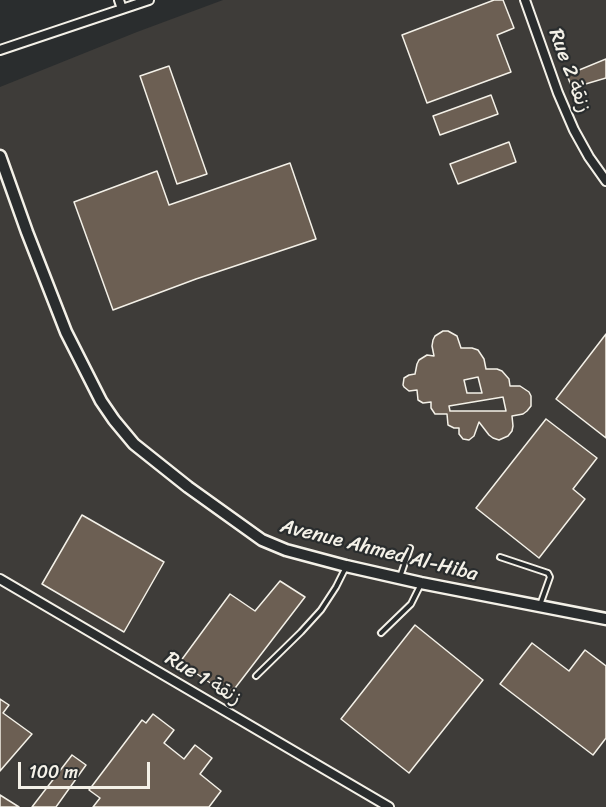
<!DOCTYPE html>
<meta charset="utf-8">
<style>
body{margin:0}
#map{position:relative;width:606px;height:807px;overflow:hidden;background:#2a2d2e;font-family:Sriracha,sans-serif}
canvas{display:block}
.scale{position:absolute;left:18px;top:762px;width:132px;height:27px;box-sizing:border-box;border:3px solid #f4f1e8;border-top:0;padding-left:8px;font-size:18px;line-height:21px;white-space:nowrap;color:#f4f1e8;-webkit-text-stroke:4px #2a2d2e;paint-order:stroke}
</style>
<div id="map">
<canvas width="606" height="807"></canvas>
<div class="scale">100 m</div>
</div>
<script>
const g = document.querySelector('canvas').getContext('2d');
g.lineJoin = 'round';
function fill(path, color) {
  g.fillStyle = color;
  g.fill(path, 'evenodd');
}
function toPath(rows) {
  const path = new Path2D();
  for (const r of rows) {
    path.moveTo(r[0], r[1]);
    for (let i = 2; i < r.length; i += 2) path.lineTo(r[i], r[i + 1]);
  }
  return path;
}
function strokePath(path, color, width, dash) {
  g.strokeStyle = color;
  g.lineWidth = width;
  g.lineCap = dash ? 'butt' : 'round';
  g.setLineDash(dash || []);
  g.stroke(path);
}
function label(font, color, halo, rows, align = 'center') {
  g.font = font + ' Sriracha,"Playpen Sans Arabic",sans-serif';
  g.lineWidth = 4.5;
  g.setLineDash([]);
  g.textBaseline = 'middle';
  g.strokeStyle = halo;
  g.fillStyle = color;
  for (const [text, x, y, turn = 0] of rows) {
    g.save();
    g.translate(x, y);
    g.rotate((+turn || 0) * Math.PI / 180);
    g.textAlign = isNaN(turn) ? turn : align;
    if (halo) g.strokeText(text, 0, 0);
    g.fillText(text, 0, 0);
    g.restore();
  }
}
const built = toPath([
 [223,0,606,0,606,807,0,807,0,87,137,32]
]);
const building = toPath([
 [494,0,503,0,514,28,497,35,511,72,427,103,402,35,494,0],
 [606,59,606,78,572,88,567,75,606,59],
 [169,66,207,174,177,184,140,76,169,66],
 [491,95,498,114,440,135,433,116,491,95],
 [509,142,516,162,458,184,450,164,509,142],
 [290,163,316,239,196,279,113,310,74,202,157,171,169,205,290,163],
 [443,331,448,331,457,336,461,348,472,348,478,350,484,359,486,369,497,369,502,371,509,379,510,386,520,386,529,392,531,396,531,406,527,411,523,414,512,416,513,426,512,431,508,436,499,440,493,438,489,435,479,422,474,436,469,440,463,439,459,434,459,428,454,428,448,425,447,414,435,414,431,408,431,402,423,403,418,400,417,390,409,391,404,387,403,385,404,378,409,375,415,374,417,364,419,360,427,355,434,356,432,346,433,340,435,336,443,331],
 [478,377,482,393,467,393,464,380,478,377],
 [503,397,506,411,450,411,449,406,503,397],
 [606,334,606,438,556,399,606,334],
 [546,419,597,458,573,489,585,499,539,558,476,508,546,419],
 [82,515,164,562,124,632,42,584,82,515],
 [280,581,305,597,229,696,180,662,230,594,255,611,280,581],
 [415,625,483,680,409,773,341,719,415,625],
 [532,643,569,671,585,650,606,666,606,738,593,755,500,684,532,643],
 [0,699,9,705,3,713,32,734,0,771,0,699],
 [153,714,174,730,164,743,184,759,195,745,212,758,200,774,221,791,209,807,93,807,100,798,89,790,142,720,146,723,153,714],
 [72,755,86,765,56,807,32,807,72,755],
 [0,795,19,807,0,807,0,795]
]);
const lane = toPath([
 [500,557,548,573,550,577,540,605],
 [400,577,410,548],
 [381,633,411,604,421,584],
 [256,676,301,632,321,610,336,587,346,567]
]);
const street = toPath([
 [119,0,122,9],
 [525,0,558,93,574,130,589,157,606,181],
 [0,50,149,0],
 [0,579,389,807]
]);
const secondary = toPath([
 [0,156,27,232,66,332,101,401,114,420,134,444,188,487,262,540,286,550,346,566,421,583,606,619]
]);
const streetNames = [
 ["Rue 2 زنقة",569,71,70],
 ["Avenue Ahmed Al-Hiba",379,551,14],
 ["Rue 1 زنقة",203,679,31]
];
fill(built, '#3e3c39');
fill(building, '#6c5f53');
strokePath(building, '#f4f1e8', 1.5);
strokePath(lane, '#f4f1e8', 8);
strokePath(street, '#f4f1e8', 12);
strokePath(secondary, '#f4f1e8', 15);
strokePath(lane, '#2a2d2e', 4);
strokePath(street, '#2a2d2e', 8);
strokePath(secondary, '#2a2d2e', 10);
label('20px', '#f4f1e8', '#2a2d2e', streetNames);
</script>
